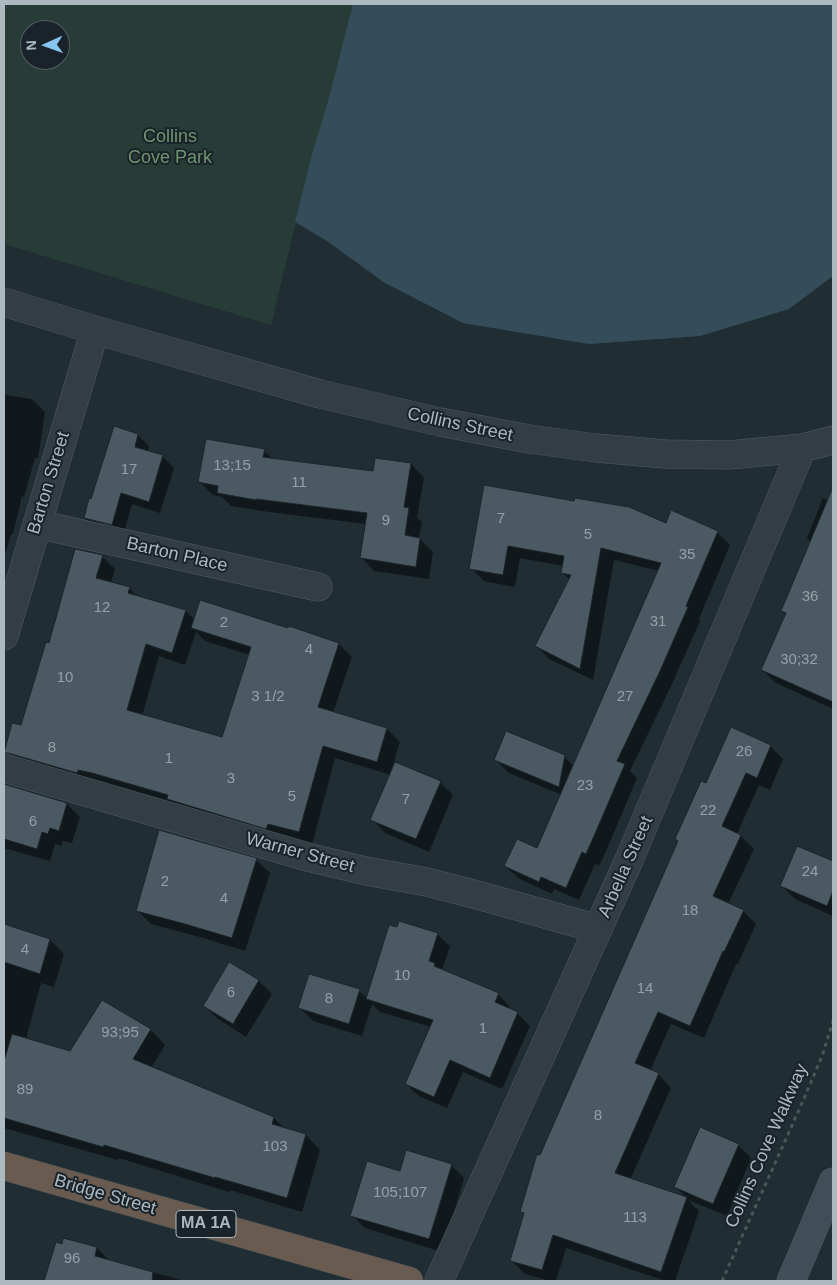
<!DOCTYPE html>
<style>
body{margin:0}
#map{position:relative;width:837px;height:1285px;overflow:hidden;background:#202d33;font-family:Arial,sans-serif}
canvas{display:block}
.frame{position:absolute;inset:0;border:5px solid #adb9c1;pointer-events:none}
.north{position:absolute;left:20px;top:20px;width:50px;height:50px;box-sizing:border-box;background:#192329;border:1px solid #545f66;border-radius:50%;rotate:268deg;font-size:14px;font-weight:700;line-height:20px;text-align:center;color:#adb9c1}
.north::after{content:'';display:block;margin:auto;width:18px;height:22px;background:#85c5ef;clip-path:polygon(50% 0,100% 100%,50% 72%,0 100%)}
</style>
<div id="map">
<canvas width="837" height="1285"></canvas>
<div class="frame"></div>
<div class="north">N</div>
</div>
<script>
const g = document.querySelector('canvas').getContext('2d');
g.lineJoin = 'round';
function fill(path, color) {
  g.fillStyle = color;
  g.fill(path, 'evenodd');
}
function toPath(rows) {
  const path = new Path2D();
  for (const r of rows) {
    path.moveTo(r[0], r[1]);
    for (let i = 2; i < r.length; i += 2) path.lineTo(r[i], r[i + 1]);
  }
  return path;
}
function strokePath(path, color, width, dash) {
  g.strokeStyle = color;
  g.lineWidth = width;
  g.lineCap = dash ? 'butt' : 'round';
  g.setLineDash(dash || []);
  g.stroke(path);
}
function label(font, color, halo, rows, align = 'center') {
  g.font = font + ' Arial,sans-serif';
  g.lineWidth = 4;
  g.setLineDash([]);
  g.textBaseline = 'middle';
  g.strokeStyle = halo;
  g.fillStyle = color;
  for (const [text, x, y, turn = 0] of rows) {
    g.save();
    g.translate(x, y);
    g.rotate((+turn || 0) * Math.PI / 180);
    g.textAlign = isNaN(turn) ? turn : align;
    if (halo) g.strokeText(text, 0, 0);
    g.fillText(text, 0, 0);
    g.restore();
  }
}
const green = toPath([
 [4,4,833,4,833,276,789,309,700,336,589,344,463,323,385,283,327,241,296,222,271,325,4,244],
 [30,30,60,30,60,60,30,60]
]);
const water = toPath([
 [353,4,833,4,833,276,789,309,700,336,589,344,463,323,385,283,327,241,295,222,311,158,329,98]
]);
const shadow = toPath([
 [4,395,32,399,45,412,38,458,35,458,24,497,22,496,13,534,11,534,4,558],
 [138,435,149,446,148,452,162,456,174,468,160,513,132,504,123,536,97,530,85,518,92,500],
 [264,451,274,460,374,472,411,464,424,478,417,518,422,522,419,538,433,552,429,579,374,571,361,557,366,524,269,512,231,506,222,497,213,495,200,482],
 [485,486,666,524,717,532,730,545,699,619,700,621,672,684,630,771,637,778,607,849,599,866,595,864,579,900,554,889,552,894,518,878,505,866,538,850,562,795,509,773,496,760,564,756,574,767,659,571,614,560,593,680,549,659,537,646,570,580,563,573,564,566,520,558,515,587,484,581,471,568],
 [823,498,833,502,833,709,776,683,762,670,786,614,782,610,811,542,807,538],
 [102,556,115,569,111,583,129,588,139,598,186,611,195,620,289,629,290,628,339,644,352,657,333,713,387,729,400,742,391,770,440,782,453,795,429,852,385,833,372,819,391,775,335,758,312,845,19,763,6,750,22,726,50,645],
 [196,632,205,641,250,655,223,739,142,716,159,656,185,665],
 [770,746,783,759,770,790,759,785,737,834,741,836,754,849,728,904,743,911,756,924,738,964,736,964,704,1038,671,1024,650,1071,658,1074,671,1088,630,1180,687,1198,676,1187,738,1145,751,1158,727,1216,688,1200,699,1211,675,1281,666,1281,566,1248,556,1281,550,1281,525,1274,512,1261,525,1215,521,1212,540,1156,707,785],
 [4,786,67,804,80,817,72,843,63,841,61,846,55,844,50,861,4,848],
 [798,847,833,863,833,916,795,899,782,886],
 [256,860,270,873,245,951,200,937,151,924,138,911],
 [4,925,50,940,64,954,54,987,41,983,26,1039,71,1052,103,1001,151,1030,165,1045,151,1068,274,1118,285,1129,306,1135,320,1150,302,1212,230,1190,229,1192,119,1158,118,1160,4,1128],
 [437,934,450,946,442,970,498,994,510,1007,509,1010,517,1013,530,1026,502,1089,463,1072,447,1108,419,1096,406,1084,431,1027,380,1012,372,1004,362,1036,313,1021,300,1008,359,991,368,999],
 [230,963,259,981,272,994,246,1037,218,1019,204,1006],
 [451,1165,464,1178,442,1252,365,1228,352,1215,401,1172],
 [57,1244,97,1248,110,1261,185,1281,46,1281]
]);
const building = toPath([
 [114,426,138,434,135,447,163,455,149,502,121,493,112,525,84,518,89,498,91,499,114,426],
 [206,439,265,449,263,457,373,471,375,458,411,463,404,507,409,508,405,535,420,538,416,567,360,558,367,513,256,499,256,500,217,493,218,486,198,482,206,439],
 [484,485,574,501,575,498,629,507,666,523,671,510,718,531,686,606,688,607,660,671,617,761,625,764,594,836,586,854,582,852,566,888,541,877,539,882,504,866,517,839,537,848,661,563,601,548,580,669,535,646,571,575,561,573,564,556,508,546,503,575,469,569,484,485],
 [833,487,833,702,761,670,786,613,781,611,833,487],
 [75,549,103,555,96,578,130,587,128,593,186,610,172,653,146,644,127,710,222,737,251,647,191,628,200,600,288,628,289,626,339,643,318,707,387,728,377,762,323,746,299,832,268,824,266,829,167,799,168,795,92,773,78,770,77,773,8,753,4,753,12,723,21,725,46,642,49,643,75,549],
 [731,727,771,745,757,778,746,773,722,826,741,835,713,896,744,910,724,952,723,951,690,1026,658,1012,635,1063,659,1073,615,1173,687,1197,661,1272,553,1235,542,1270,510,1261,524,1213,520,1212,537,1154,540,1155,678,841,675,839,701,781,706,783,731,727],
 [506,731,565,755,559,787,494,760,506,731],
 [395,762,441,781,416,839,370,820,395,762],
 [4,784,67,803,59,831,50,828,48,834,42,832,37,849,4,839,4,784],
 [159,830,257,858,232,938,185,924,136,911,159,830],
 [797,846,833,861,833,891,827,906,780,886,797,846],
 [399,921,438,933,429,961,435,963,434,966,499,993,495,1002,518,1012,490,1078,450,1060,434,1097,405,1084,433,1020,366,999,389,925,397,927,399,921],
 [4,924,50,939,40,974,4,962,4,924],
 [229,962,259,980,233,1024,203,1006,229,962],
 [309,974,360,989,349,1024,298,1008,309,974],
 [102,1000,151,1029,133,1059,274,1117,272,1124,306,1134,287,1198,215,1177,215,1178,104,1145,103,1147,4,1118,4,1061,12,1034,70,1051,102,1000],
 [700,1127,739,1144,713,1204,674,1187,700,1127],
 [406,1150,452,1164,429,1239,350,1216,367,1161,400,1171,406,1150],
 [63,1238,97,1247,95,1256,153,1272,152,1281,44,1281,56,1242,62,1244,63,1238]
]);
const path = toPath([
 [722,1281,803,1101,822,1056,833,1021]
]);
const street = toPath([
 [4,302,95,330,320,394,440,422,529,439,596,448,665,454,729,455,802,448,833,440],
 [37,524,318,587],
 [4,636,95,330],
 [4,768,311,858,366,871,427,882,481,896,598,929],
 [439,1281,629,860,802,448]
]);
const secondary = toPath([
 [791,1281,833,1182]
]);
const highway = toPath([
 [4,1166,409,1281]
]);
const numberNames = [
 ["13;15",232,466],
 ["17",129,470],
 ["11",299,483],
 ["7",501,519],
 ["9",386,521],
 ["5",588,535],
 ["35",687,555],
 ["36",810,597],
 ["12",102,608],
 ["31",658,622],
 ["2",224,623],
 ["4",309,650],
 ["30;32",799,660],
 ["10",65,678],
 ["3 1/2",268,697],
 ["27",625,697],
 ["8",52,748],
 ["26",744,752],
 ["1",169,759],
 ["3",231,779],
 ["23",585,786],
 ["5",292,797],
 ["7",406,800],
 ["22",708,811],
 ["6",33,822],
 ["24",810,872],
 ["2",165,882],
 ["4",224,899],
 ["18",690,911],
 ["4",25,950],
 ["10",402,976],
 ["14",645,989],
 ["6",231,993],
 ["8",329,999],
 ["1",483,1029],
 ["93;95",120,1033],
 ["89",25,1090],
 ["8",598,1116],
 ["103",275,1147],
 ["105;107",400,1193],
 ["113",635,1218],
 ["96",72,1259]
];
const shields = [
 [206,1224,60]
];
const shieldNames = [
 ["MA 1A",206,1224]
];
const parkNames = [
 ["Collins",170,137],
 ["Cove Park",170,158]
];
const streetNames = [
 ["Collins Street",460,425,12],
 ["Barton Street",49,483,-73],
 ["Barton Place",177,555,13],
 ["Warner Street",300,853,15],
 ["Arbella Street",626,867,-66],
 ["Collins Cove Walkway",767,1146,-66],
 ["Bridge Street",105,1195,16]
];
fill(green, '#283c37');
fill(water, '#354c5a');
fill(shadow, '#0007');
fill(building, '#4b5a62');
strokePath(building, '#1b252b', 1);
strokePath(street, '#515c62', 29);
strokePath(secondary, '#515c62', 29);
strokePath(highway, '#3e494f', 29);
strokePath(path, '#465857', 3, [4, 4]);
strokePath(street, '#333e44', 28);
strokePath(secondary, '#424e57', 28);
strokePath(highway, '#6a5b51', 28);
label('15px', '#94a1a9', null, numberNames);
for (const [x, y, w] of shields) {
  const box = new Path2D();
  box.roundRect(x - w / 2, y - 13.5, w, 27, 4);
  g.fillStyle = '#192329';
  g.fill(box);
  strokePath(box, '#adb9c1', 1);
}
label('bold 16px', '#adb9c1', null, shieldNames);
label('18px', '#6f9570', '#192329', parkNames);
label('18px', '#adb9c1', '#192329', streetNames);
</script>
